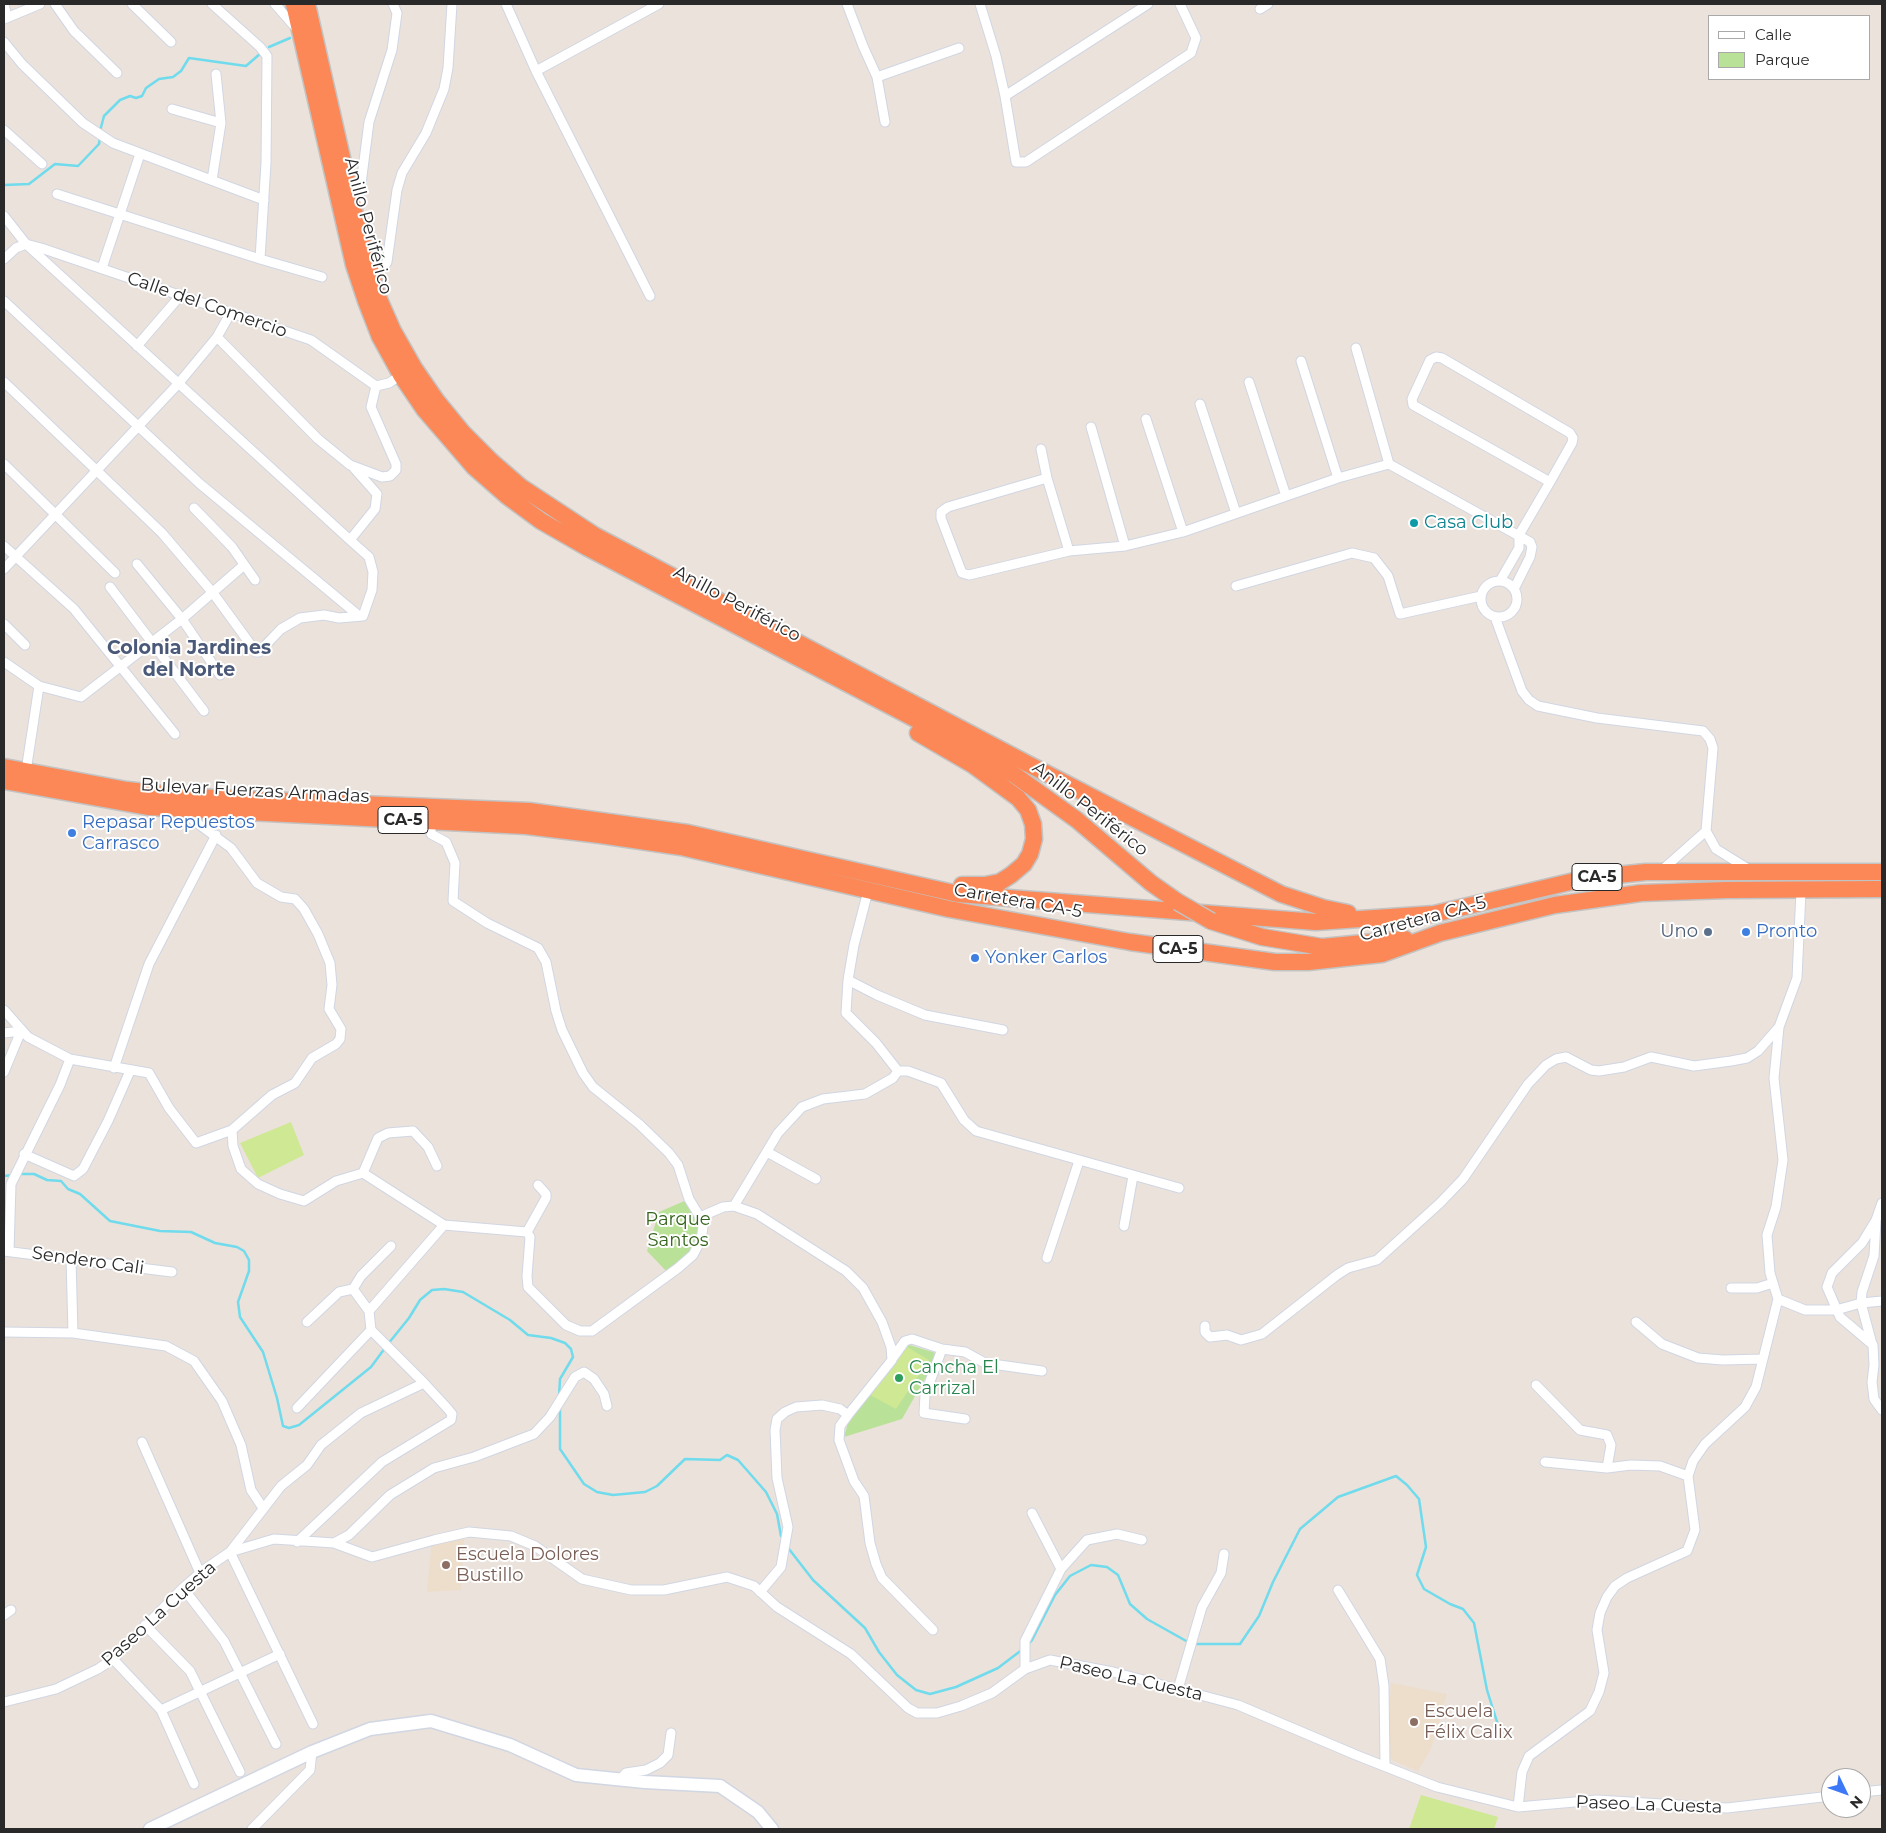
<!DOCTYPE html>
<meta charset="utf-8">
<style>
body{margin:0}
#map{position:relative;width:1886px;height:1833px;overflow:hidden;background:#ebe2db;font-family:Montserrat,sans-serif}
canvas{display:block}
.frame{position:absolute;inset:0;border:5px solid #292929;pointer-events:none}
.legend{position:absolute;left:1708px;top:15px;width:162px;height:65px;box-sizing:border-box;background:#fff;border:1px solid #a9a9a9;margin:0;padding:6px 9px;list-style:none;font-size:15px;color:#292929}
.legend li{display:flex;align-items:center;gap:10px;height:25px}
.legend b{width:25px;border:1px solid #a9a9a9}
.north{position:absolute;left:1821px;top:1768px;width:50px;height:50px;box-sizing:border-box;background:#fff;border:1px solid #a9a9a9;border-radius:50%;rotate:132deg;font-size:14px;font-weight:700;line-height:20px;text-align:center;color:#292929}
.north::after{content:'';display:block;margin:auto;width:18px;height:22px;background:#3d78f6;clip-path:polygon(50% 0,100% 100%,50% 72%,0 100%)}
</style>
<div id="map">
<canvas width="1886" height="1833"></canvas>
<div class="frame"></div>
<ul class="legend">
<li><b style="height:6px;background:#fff"></b>Calle</li>
<li><b style="height:14px;background:#bae198"></b>Parque</li>
</ul>
<div class="north">N</div>
</div>
<script>
const g = document.querySelector('canvas').getContext('2d');
g.lineJoin = 'round';
function fill(path, color) {
  g.fillStyle = color;
  g.fill(path, 'evenodd');
}
function toPath(rows) {
  const path = new Path2D();
  for (const r of rows) {
    if (r.length === 3) {
      path.moveTo(r[0] + r[2], r[1]);
      path.arc(r[0], r[1], r[2], 0, 2 * Math.PI);
      continue;
    }
    path.moveTo(r[0], r[1]);
    for (let i = 2; i < r.length; i += 2) path.lineTo(r[i], r[i + 1]);
  }
  return path;
}
function strokePath(path, color, width, dash) {
  g.strokeStyle = color;
  g.lineWidth = width;
  g.lineCap = dash ? 'butt' : 'round';
  g.setLineDash(dash || []);
  g.stroke(path);
}
function label(font, color, halo, rows, align = 'center') {
  g.font = font + ' Montserrat,sans-serif';
  g.lineWidth = 4;
  g.setLineDash([]);
  g.textBaseline = 'middle';
  g.strokeStyle = halo;
  g.fillStyle = color;
  for (const [text, x, y, turn = 0] of rows) {
    g.save();
    g.translate(x, y);
    g.rotate((+turn || 0) * Math.PI / 180);
    g.textAlign = isNaN(turn) ? turn : align;
    if (halo) g.strokeText(text, 0, 0);
    g.fillText(text, 0, 0);
    g.restore();
  }
}
const education = toPath([
 [464,1538,461,1590,427,1592,432,1539],
 [1391,1683,1447,1694,1431,1749,1418,1771,1387,1758]
]);
const green = toPath([
 [689,1199,695,1206,701,1240,669,1274,647,1251,659,1212],
 [903,1343,939,1354,902,1419,844,1437,850,1416]
]);
const pitch = toPath([
 [291,1122,304,1155,258,1178,240,1143],
 [904,1345,929,1360,896,1409,870,1395],
 [1421,1795,1498,1817,1494,1829,1409,1829]
]);
const stream = toPath([
 [269,47,290,38],
 [100,131,104,116,120,100,130,96,136,98,142,96,146,88,159,79,173,77,181,71,189,58,246,66,261,53],
 [4,185,29,184,55,164,78,166,99,144,100,136],
 [19,1174,34,1174,47,1180,61,1181,68,1189,80,1194,110,1221,160,1231,191,1232,215,1243,237,1247,244,1251,249,1260,249,1271,238,1302,240,1317,263,1352,277,1398,283,1426,289,1428,299,1425,371,1367,385,1348],
 [4,1176,14,1175],
 [388,1344,409,1318,420,1300,432,1290,444,1289,463,1292,510,1320,528,1335,551,1338,565,1343,571,1349,573,1357,560,1379,559,1397],
 [560,1407,560,1449,584,1484,597,1492,613,1495,645,1492,657,1486,685,1459,720,1460,727,1455,738,1460,766,1492,777,1514,781,1536],
 [789,1549,813,1580,865,1628,879,1652,897,1675,916,1690,930,1694,956,1687,998,1668,1023,1649],
 [1193,1644,1240,1644,1259,1616,1273,1582,1300,1529,1338,1497,1396,1476,1407,1485,1419,1499,1426,1547,1417,1575,1424,1589,1450,1604,1463,1609,1474,1623,1487,1690,1498,1725],
 [1027,1645,1032,1640,1055,1595,1070,1576,1091,1565,1107,1567,1118,1575,1130,1604,1147,1619,1188,1642]
]);
const street = toPath([
 [4,4,7,17],
 [55,4,74,31,117,73],
 [132,4,171,42],
 [212,4,260,47,267,56,266,163,260,259,322,277],
 [275,4,296,28],
 [506,4,536,71,650,296],
 [847,4,863,46,877,77,885,122],
 [980,4,996,56,1005,96,1148,4],
 [1260,9,1268,4],
 [4,19,40,4],
 [4,42,22,64,83,123,113,143,264,200],
 [536,71,659,4],
 [877,77,959,48],
 [1005,96,1016,162,1026,162,1191,53,1196,38,1180,4],
 [172,109,221,123],
 [4,130,42,164],
 [212,180,221,123,216,74],
 [57,194,260,259],
 [358,207,369,122,392,50,397,13,393,4],
 [4,216,26,244,350,540],
 [4,259,16,248,26,244,41,248,311,340,376,386,389,383,401,375],
 [102,268,140,154],
 [371,275,379,273,387,262,397,190,402,173,426,133,444,89,448,68,452,4],
 [4,301,199,483,358,615,362,616],
 [217,337,318,439,350,465,382,477,390,476,396,470,396,464,371,407,376,386],
 [137,346,180,296],
 [1356,348,1389,464],
 [1301,361,1338,478],
 [4,382,162,533,213,593,256,652,259,652,281,629,300,618,324,615,339,618,363,616],
 [1249,382,1286,496],
 [1200,404,1236,513],
 [1146,419,1183,532],
 [1091,427,1125,546],
 [1041,449,1047,478,1069,551],
 [4,464,115,573],
 [354,468,377,494,375,509,350,540,369,557,373,572,372,590,363,616],
 [1047,478,948,507,941,512,941,518,962,573,969,575,1069,551,1125,546,1183,532,1338,478,1389,464,1530,542,1532,547,1530,557,1514,589],
 [194,508,232,547,255,580],
 [4,546,74,609,175,734],
 [137,564,182,619,220,675],
 [4,569,178,384,217,337,230,314],
 [1500,581,1519,548,1519,535,1550,482,1572,443,1573,438,1570,433,1442,358,1436,357,1430,360,1412,399,1413,405,1550,482],
 [1499,599,18],
 [1236,586,1352,553,1374,558,1388,576,1400,614,1481,596],
 [110,587,204,711],
 [1495,617,1522,691,1529,700,1538,706,1597,718,1703,731,1710,739,1713,748,1706,831,1716,849,1750,870],
 [4,624,25,645],
 [4,662,39,686,81,697,182,619,244,565],
 [26,771,39,686],
 [1662,870,1706,831],
 [868,891,854,945,848,980,846,1013,876,1043,898,1071],
 [848,980,877,995,925,1015,1003,1030],
 [4,1010,28,1037,70,1059,149,1073,169,1108,196,1143,232,1130,272,1095,295,1083,312,1058,336,1044,340,1039,341,1029,329,1009,332,985,330,963,318,934,304,909,295,899,281,897,257,883,231,848,193,820,192,809],
 [4,1033,21,1031,4,1072],
 [114,1068,149,964,216,835],
 [898,1071,908,1071,941,1083,964,1120,976,1131,1179,1188],
 [232,1130,233,1146,241,1169,258,1184,280,1194,304,1201,336,1181,363,1173,444,1225,527,1232,530,1237,527,1276,528,1287,566,1325,580,1331,592,1331,678,1268,693,1255,701,1240,703,1227,700,1217,689,1199,678,1165,669,1153,639,1124,593,1087,583,1073,562,1030,556,1011,546,962,538,948,487,923,453,901,455,863,446,842,431,834,431,821],
 [767,1152,816,1179],
 [24,1154,74,1176,83,1169,108,1121,130,1071],
 [363,1173,378,1138,388,1133,413,1131,428,1147,437,1166],
 [1882,1203,1876,1220,1862,1243,1832,1273,1827,1287,1840,1317,1873,1345,1874,1365,1872,1382,1874,1399,1882,1410],
 [734,1206,778,1133,802,1107,823,1099,865,1094,893,1078,898,1071],
 [700,1217,723,1207,734,1206,757,1214,846,1271,863,1288,882,1322,891,1347,892,1360,848,1415,840,1409,822,1405,796,1407,785,1412,777,1419,775,1430,777,1478,788,1527,781,1567,760,1592],
 [1124,1226,1133,1176],
 [527,1232,546,1198,546,1194,538,1185],
 [4,1251,172,1272],
 [9,1251,11,1184,60,1085,70,1059],
 [71,1258,73,1333],
 [1047,1258,1079,1161],
 [1731,1288,1757,1288,1773,1283],
 [1778,1299,1805,1310,1836,1310,1861,1303,1882,1301],
 [369,1311,353,1289,361,1276,391,1246],
 [307,1322,339,1292,353,1289],
 [1636,1322,1662,1344,1698,1358,1723,1360,1763,1359],
 [1205,1326,1205,1332,1210,1337,1227,1335,1241,1340,1262,1334,1337,1275,1348,1268,1377,1260,1440,1203,1463,1179,1528,1084,1546,1065,1556,1059,1566,1057,1591,1070,1599,1071,1624,1067,1651,1057,1694,1066,1731,1061,1747,1058,1758,1051,1779,1027],
 [4,1332,73,1333,166,1346,194,1361,222,1401,241,1445,251,1490,263,1508],
 [1872,1344,1861,1303,1862,1292,1874,1256,1876,1221],
 [942,1349,965,1352,985,1363,1042,1371],
 [892,1359,905,1341,912,1339,942,1349,925,1395,924,1413,965,1419],
 [1536,1385,1580,1430,1607,1435,1611,1445,1607,1468],
 [297,1408,371,1330],
 [848,1415,840,1426,839,1440,854,1481,864,1496,870,1543,876,1564,882,1578,933,1630],
 [142,1442,200,1573],
 [1545,1462,1607,1468,1631,1465,1660,1466,1688,1476],
 [1032,1513,1061,1569],
 [297,1542,382,1462,451,1420,452,1414,448,1409,424,1383,371,1330,369,1311,444,1225],
 [334,1543,349,1535,390,1495,434,1468,474,1457,534,1434,550,1417,575,1377,584,1372,594,1379,604,1394,607,1406],
 [230,1552,281,1486,307,1465,321,1445,361,1413,424,1383],
 [230,1552,313,1724],
 [183,1588,224,1641,276,1744],
 [1338,1590,1380,1659,1384,1686,1385,1766],
 [4,1615,11,1610],
 [145,1625,190,1671,240,1772],
 [113,1659,161,1710,194,1784],
 [1025,1669,1025,1641,1061,1569,1087,1540,1117,1534,1142,1540],
 [1178,1689,1202,1607,1221,1573,1224,1554],
 [4,1702,56,1689,98,1669,113,1659,183,1588,205,1569,230,1552,274,1539,334,1543,372,1557,434,1540,469,1532,511,1536,535,1546,582,1579,631,1590,664,1590,727,1577,754,1586,777,1607,851,1654,908,1708,917,1713,937,1713,961,1706,992,1693,1025,1669,1050,1660,1113,1672,1238,1705,1356,1755,1437,1787,1518,1807,1597,1800,1727,1808,1831,1796],
 [161,1710,280,1654],
 [620,1780,626,1773,646,1770,660,1763,668,1755,671,1733],
 [1861,1792,1882,1790],
 [1518,1807,1522,1772,1529,1756,1590,1711,1599,1692,1604,1673,1597,1630,1600,1613,1607,1597,1615,1586,1627,1578,1687,1551,1695,1530,1688,1476,1693,1461,1705,1444,1745,1407,1756,1387,1778,1299,1770,1273,1767,1235,1776,1207,1783,1160,1774,1078,1779,1027,1797,978,1801,891],
 [252,1829,310,1770,312,1752]
]);
const secondary = toPath([
 [150,1829,312,1752,370,1729,431,1721,510,1745,576,1775,645,1782,720,1786,758,1812,772,1829]
]);
const highway = toPath([
 [294,4,354,265,366,301,380,337,401,375,424,409,474,467,507,496,541,521,588,548,963,744,1016,776,1077,820,1151,883,1178,902],
 [307,4,356,219,378,297,393,331,414,368,436,400,463,433,491,461,521,487,594,535,1026,763,1281,894,1324,908,1348,913],
 [918,733,973,765,1018,798,1028,810,1033,824,1034,839,1030,854,1024,864,1011,875,1000,882,985,885,962,885],
 [4,767,127,790,191,797,529,811,688,833,958,894,1316,922,1434,914,1587,878,1646,872,1882,872],
 [4,781,148,807,526,826,600,835,681,847,949,909,1130,942,1275,962,1308,962,1382,954,1440,933,1555,905,1641,893,1727,890,1882,889],
 [1211,921,1262,937,1322,947,1405,939]
]);
const highwayBridge = toPath([
 [1178,902,1211,921]
]);
const markers = [
 [1414,523,5,"#0f9aa8"],
 [72,833,5,"#3f7fe0"],
 [1708,932,5,"#5c6f8a"],
 [1746,932,5,"#3f7fe0"],
 [975,958,5,"#3f7fe0"],
 [899,1378,5,"#2e9e5b"],
 [446,1565,5,"#8d6e63"],
 [1414,1722,5,"#8d6e63"]
];
const shields = [
 [403,820,50],
 [1597,877,50],
 [1178,949,50]
];
const shieldNames = [
 ["CA-5",403,820],
 ["CA-5",1597,877],
 ["CA-5",1178,949]
];
const streetNames = [
 ["Anillo Periférico",368,226,75],
 ["Calle del Comercio",207,305,19],
 ["Anillo Periférico",737,604,28],
 ["Bulevar Fuerzas Armadas",255,791,3],
 ["Anillo Periférico",1090,809,38],
 ["Carretera CA-5",1018,901,10],
 ["Carretera CA-5",1423,919,-15],
 ["Sendero Cali",88,1261,8],
 ["Paseo La Cuesta",159,1614,-42],
 ["Paseo La Cuesta",1131,1679,13],
 ["Paseo La Cuesta",1649,1805,2]
];
const cultureNames = [
 ["Casa Club",1424,523]
];
const shopNames = [
 ["Repasar Repuestos",82,823],
 ["Carrasco",82,844],
 ["Pronto",1756,932],
 ["Yonker Carlos",985,958]
];
const serviceNames = [
 ["Uno",1698,932]
];
const parkNames = [
 ["Parque",678,1220],
 ["Santos",678,1241]
];
const leisureNames = [
 ["Cancha El",909,1368],
 ["Carrizal",909,1389]
];
const educationNames = [
 ["Escuela Dolores",456,1555],
 ["Bustillo",456,1576],
 ["Escuela",1424,1712],
 ["Félix Calix",1424,1733]
];
const neighbourhoodNames = [
 ["Colonia Jardines",189,648],
 ["del Norte",189,670]
];
fill(education, '#edddcb');
fill(green, '#bae198');
fill(pitch, '#cfe894');
strokePath(stream, '#6fdbec', 2.5);
strokePath(street, '#d0d6e2', 11);
strokePath(secondary, '#d0d6e2', 15);
strokePath(highway, '#c3c3c3', 19);
strokePath(street, '#fff', 9);
strokePath(secondary, '#fff', 12);
strokePath(highway, '#fb8856', 16);
strokePath(highwayBridge, '#c3c3c3', 19, []);
strokePath(highwayBridge, '#fb8856', 16);
for (const [x, y, r, color] of markers) {
  const dot = new Path2D();
  dot.arc(x, y, r, 0, 2 * Math.PI);
  g.fillStyle = color;
  g.fill(dot);
  strokePath(dot, '#fff', 2);
}
for (const [x, y, w] of shields) {
  const box = new Path2D();
  box.roundRect(x - w / 2, y - 13.5, w, 27, 4);
  g.fillStyle = '#fff';
  g.fill(box);
  strokePath(box, '#292929', 1);
}
label('bold 16px', '#292929', null, shieldNames);
label('18px', '#292929', '#fff', streetNames);
label('18px', '#0d838f', '#fff', cultureNames, 'left');
label('18px', '#366cbe', '#fff', shopNames, 'left');
label('18px', '#4e5e75', '#fff', serviceNames, 'right');
label('18px', '#34641b', '#fff', parkNames);
label('18px', '#27864d', '#fff', leisureNames, 'left');
label('18px', '#785e54', '#fff', educationNames, 'left');
label('bold 19px', '#4b5979', '#fff', neighbourhoodNames);
</script>
